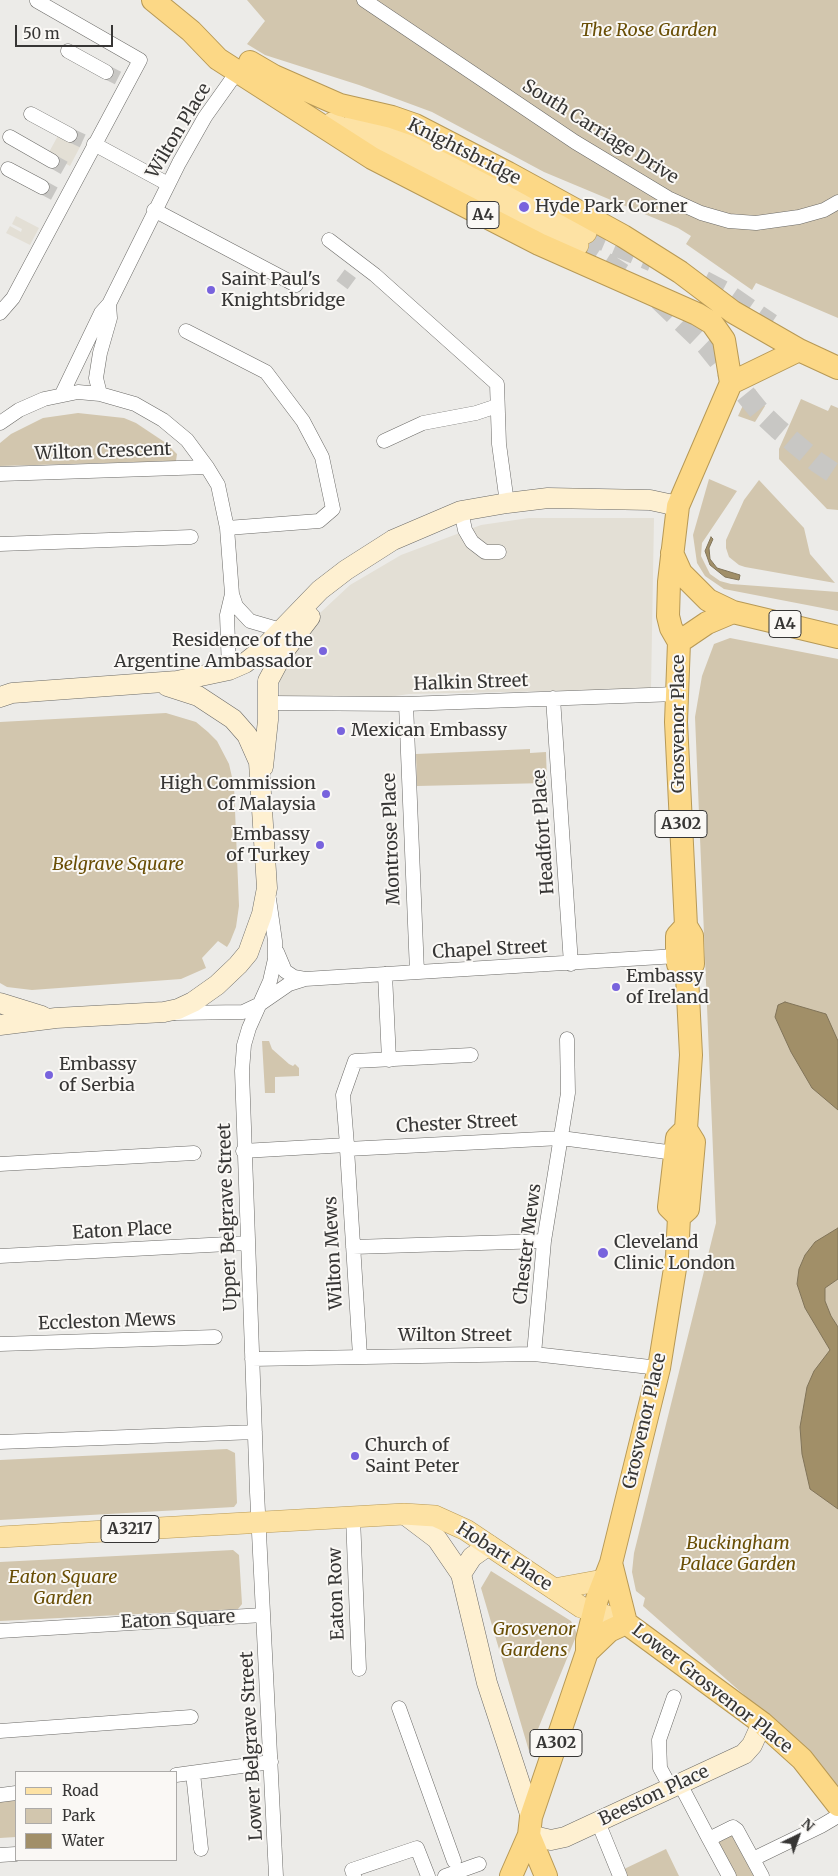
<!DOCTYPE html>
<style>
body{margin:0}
#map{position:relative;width:838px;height:1876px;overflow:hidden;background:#ecebe8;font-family:Merriweather,serif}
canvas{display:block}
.legend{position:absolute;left:15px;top:1771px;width:162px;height:90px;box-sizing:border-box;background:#faf8f5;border:1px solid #acaaa8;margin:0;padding:6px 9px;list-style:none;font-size:15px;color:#373635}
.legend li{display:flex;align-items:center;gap:10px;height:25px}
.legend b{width:25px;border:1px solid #acaaa8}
.north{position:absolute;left:773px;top:1811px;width:50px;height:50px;-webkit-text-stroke:4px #faf8f5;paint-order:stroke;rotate:42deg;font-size:14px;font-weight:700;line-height:20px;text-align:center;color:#373635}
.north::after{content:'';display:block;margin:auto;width:18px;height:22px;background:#373635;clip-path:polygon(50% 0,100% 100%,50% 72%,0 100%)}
.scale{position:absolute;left:15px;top:25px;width:98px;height:22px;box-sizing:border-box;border:2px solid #373635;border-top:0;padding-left:6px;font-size:15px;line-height:18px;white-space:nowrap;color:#373635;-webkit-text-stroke:4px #faf8f5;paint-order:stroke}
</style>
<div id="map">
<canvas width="838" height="1876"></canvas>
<ul class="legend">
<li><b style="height:6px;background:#fde2a4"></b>Road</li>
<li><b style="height:14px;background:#d2c6ae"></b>Park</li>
<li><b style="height:14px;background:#a18f68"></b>Water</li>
</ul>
<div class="north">N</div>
<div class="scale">50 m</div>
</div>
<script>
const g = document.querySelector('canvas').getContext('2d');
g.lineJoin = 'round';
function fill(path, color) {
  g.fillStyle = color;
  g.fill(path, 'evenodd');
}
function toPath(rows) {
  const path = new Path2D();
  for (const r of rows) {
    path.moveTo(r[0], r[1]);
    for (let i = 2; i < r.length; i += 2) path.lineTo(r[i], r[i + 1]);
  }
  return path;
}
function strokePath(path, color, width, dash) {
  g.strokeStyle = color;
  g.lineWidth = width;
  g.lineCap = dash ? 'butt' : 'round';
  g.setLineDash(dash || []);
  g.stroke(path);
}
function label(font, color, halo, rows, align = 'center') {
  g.font = font + ' Merriweather,serif';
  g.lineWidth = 4;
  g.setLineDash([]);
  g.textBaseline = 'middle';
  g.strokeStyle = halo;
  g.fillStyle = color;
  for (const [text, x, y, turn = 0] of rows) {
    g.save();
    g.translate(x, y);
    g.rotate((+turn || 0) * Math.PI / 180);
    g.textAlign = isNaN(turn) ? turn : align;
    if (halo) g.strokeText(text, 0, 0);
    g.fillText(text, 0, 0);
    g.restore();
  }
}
const built = toPath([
 [60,132,82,143,70,166,48,154],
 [16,216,39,228,30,245,6,233,10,226,21,232,22,229,12,224],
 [529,518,654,518,651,689,409,694,305,709,280,708,279,660,306,626,350,585,401,555,481,525]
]);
const green = toPath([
 [247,0,838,0,838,318,756,283,752,290,686,244,691,236,678,228,544,172,432,112,359,85,265,55,247,44,265,21],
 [755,389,765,406,755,422,738,416,746,399],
 [801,399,828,411,831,405,838,408,838,510,827,509,779,459,779,449],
 [78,413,124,418,136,423,166,443,177,454,176,461,0,466,0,443,11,434,43,418],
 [709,479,737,491,702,543,701,556,710,574,720,581,731,584,838,592,838,611,724,589,705,576,697,563,693,535],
 [759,480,804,528,810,554,835,583,745,567,739,565,729,557,726,548,726,540,744,500],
 [730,638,838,659,838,1787,809,1752,643,1606,645,1598,636,1591,632,1572,634,1553,716,1223,695,717,702,676,714,644],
 [166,713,196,722,208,732,217,741,229,764,234,786,239,906,236,927,230,942,227,947,218,941,202,958,206,968,181,979,32,990,7,987,0,983,0,722],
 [530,749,530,753,546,752,547,783,417,786,416,754],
 [262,1041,269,1041,272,1049,289,1064,293,1066,295,1064,299,1068,299,1076,275,1077,275,1093,265,1093],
 [227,1449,235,1453,237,1503,234,1507,0,1520,0,1460],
 [233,1550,239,1555,242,1604,238,1609,0,1621,0,1562],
 [491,1571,571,1621,577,1634,529,1751,481,1588],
 [16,1800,16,1837,0,1838,0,1801],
 [728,1835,734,1835,757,1876,735,1876,718,1843],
 [666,1849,679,1876,624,1876,622,1870]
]);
const water = toPath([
 [711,537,713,539,709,548,710,559,717,568,740,575,739,580,725,577,710,565,705,551,711,537],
 [785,1002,826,1014,838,1041,838,1110,812,1088,791,1052,775,1017,778,1005,785,1002],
 [838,1228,838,1279,825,1288,825,1301,831,1316,838,1327,838,1509,810,1489,802,1454,800,1427,807,1387,814,1371,830,1350,805,1308,797,1284,799,1269,805,1255,815,1242,838,1228]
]);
const minorTunnel = toPath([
 [106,72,118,78],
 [70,135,85,142],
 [52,161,68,170],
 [42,187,55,194],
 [342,285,356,266]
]);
const primaryTunnel = toPath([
 [586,233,652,261],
 [578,245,626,276],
 [704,281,723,291,771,324],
 [659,300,706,345,759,411,778,429,817,462,838,476]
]);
const minor = toPath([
 [364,0,575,142,668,198,701,213,729,221,756,223,799,217,824,210,838,202],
 [68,51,106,72],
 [31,114,70,135],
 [10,137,52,161],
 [94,144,168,184],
 [8,169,42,187],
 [154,210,296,285],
 [329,240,375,275,497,384,499,444,507,503],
 [0,313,13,298,140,60,37,1],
 [186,331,266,372,303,421,322,457,333,509,319,521,227,528],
 [62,394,101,313,109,304,179,163,205,117,237,72],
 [100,394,96,378,100,353,110,318,109,304],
 [0,423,19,410,44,399,78,392,100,394,135,404,163,420,187,440,207,467,218,485,227,528,232,594,236,606,250,621,281,630],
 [384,441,423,423,476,413,497,406],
 [0,474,207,467],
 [461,511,465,530,472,542,485,552,499,552],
 [0,544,191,537],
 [229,670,227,615,232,594],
 [553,698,571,964],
 [268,703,406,704,676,694],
 [406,704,417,972],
 [269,899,275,941,275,959,270,981,249,1028,244,1045,242,1071,257,1492,276,1876],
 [277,952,285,971,294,977,305,979],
 [385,974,389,1060],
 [175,1013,243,1012,260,1004,289,984,305,979,677,956],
 [347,1145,343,1095,355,1061,471,1055],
 [347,1149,360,1356],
 [243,1151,347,1145,347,1149,561,1138,675,1153],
 [0,1164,194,1153],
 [353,1247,544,1241],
 [0,1256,247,1243],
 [0,1344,215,1337],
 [534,1354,544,1241,568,1093,567,1039],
 [252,1359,534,1354,659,1368],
 [0,1442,255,1432],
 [353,1517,359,1669],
 [0,1631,263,1615],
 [399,1708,454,1861],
 [0,1731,191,1717],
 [193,1773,201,1849],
 [176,1775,271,1762],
 [680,1784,709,1839],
 [671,1788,660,1768,659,1740,674,1697],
 [0,1795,16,1793],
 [598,1822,620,1876],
 [0,1855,16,1854],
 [753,1859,821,1826,838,1816],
 [354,1876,352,1870,417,1848,428,1876],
 [445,1876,479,1864],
 [729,1876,709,1839,733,1827,737,1830,762,1876]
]);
const secondary = toPath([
 [0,697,12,693,177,681,229,670,245,663,264,648,320,590,346,570,393,540,461,511,507,503,548,498,650,500,678,506],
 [263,767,268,720,268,681,284,651,310,617],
 [0,1003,42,1016],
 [0,1025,56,1018,164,1012,178,1009,193,1002,217,985,238,965,248,953,262,914,267,888,259,762,247,735,233,719,198,696,167,686],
 [404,1514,437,1539,461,1574,487,1683,531,1817],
 [461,1574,472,1557,489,1545],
 [529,1835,551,1840,565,1837,744,1754,752,1745,762,1723]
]);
const primary = toPath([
 [354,112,586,233],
 [332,123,578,245],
 [0,1537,404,1514,435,1516,466,1530,581,1607,626,1623],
 [554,1589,603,1580]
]);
const trunk = toPath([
 [153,0,191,31,218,59,372,158,539,244,697,314,712,323,724,340,731,383,678,506,669,582,668,616,671,628,679,642,676,722,686,926,692,936,693,964,687,976,691,1055,686,1129,694,1142,688,1209,679,1217,677,1256,659,1368,611,1563,626,1623],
 [250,62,274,76,340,105,392,117,415,125,508,173,623,236,680,272,733,312,799,350,838,368],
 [731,383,799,350],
 [672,553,681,573,708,600,733,612,838,637],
 [679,642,707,623,733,612],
 [686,926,677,936,677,956,678,964,687,976],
 [679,1217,669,1207,677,1138,686,1129],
 [626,1623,762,1723,802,1759,838,1805],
 [587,1652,609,1631,626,1623],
 [529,1835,546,1876],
 [511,1876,529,1835,531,1817,587,1652,587,1640,597,1599,611,1563]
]);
const markers = [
 [524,207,6,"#7863dd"],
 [211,290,5,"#7863dd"],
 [323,651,5,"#7863dd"],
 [341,731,5,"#7863dd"],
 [326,794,5,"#7863dd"],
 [320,845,5,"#7863dd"],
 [616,987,5,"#7863dd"],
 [49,1075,5,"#7863dd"],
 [603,1253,6,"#7863dd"],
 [355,1456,5,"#7863dd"]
];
const shields = [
 [483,215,32],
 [785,624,32],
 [681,824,52],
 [130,1529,58],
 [556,1743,52]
];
const shieldNames = [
 ["A4",483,215],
 ["A4",785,624],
 ["A302",681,824],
 ["A3217",130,1529],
 ["A302",556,1743]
];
const parkNames = [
 ["The Rose Garden",649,31],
 ["Belgrave Square",118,865],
 ["Buckingham",738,1544],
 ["Palace Garden",738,1565],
 ["Eaton Square",63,1578],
 ["Garden",63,1599],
 ["Grosvenor",534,1630],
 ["Gardens",534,1651]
];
const streetNames = [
 ["Wilton Place",179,131,-59],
 ["South Carriage Drive",600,132,32],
 ["Knightsbridge",464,152,27],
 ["Wilton Crescent",103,452,-2],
 ["Halkin Street",471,683,-2],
 ["Grosvenor Place",679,724,-90],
 ["Headfort Place",544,832,-94],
 ["Montrose Place",392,839,-92],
 ["Chapel Street",490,950,-3],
 ["Chester Street",457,1124,-3],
 ["Upper Belgrave Street",228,1217,-92],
 ["Eaton Place",122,1231,-3],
 ["Chester Mews",528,1244,-83],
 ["Wilton Mews",334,1253,-93],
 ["Eccleston Mews",107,1322,-2],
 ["Wilton Street",455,1336],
 ["Grosvenor Place",645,1421,-77],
 ["Hobart Place",504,1557,33],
 ["Eaton Row",337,1594,-92],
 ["Eaton Square",178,1620,-3],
 ["Lower Grosvenor Place",712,1689,38],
 ["Lower Belgrave Street",252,1746,-93],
 ["Beeston Place",654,1796,-25]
];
const poiNames = [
 ["Hyde Park Corner",535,207],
 ["Saint Paul's",221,280],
 ["Knightsbridge",221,301],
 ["Residence of the",313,641,"right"],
 ["Argentine Ambassador",313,662,"right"],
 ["Mexican Embassy",351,731],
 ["High Commission",316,784,"right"],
 ["of Malaysia",316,805,"right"],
 ["Embassy",310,835,"right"],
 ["of Turkey",310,856,"right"],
 ["Embassy",626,977],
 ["of Ireland",626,998],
 ["Embassy",59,1065],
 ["of Serbia",59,1086],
 ["Cleveland",614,1243],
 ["Clinic London",614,1264],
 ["Church of",365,1446],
 ["Saint Peter",365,1467]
];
fill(built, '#e3dfd5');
fill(green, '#d2c6ae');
fill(water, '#a18f68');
strokePath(water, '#817459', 1);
strokePath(minorTunnel, '#c8c7c4', 14, [14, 7]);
strokePath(primaryTunnel, '#c8c7c4', 21, [21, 11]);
strokePath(minor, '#6b6a67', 15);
strokePath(secondary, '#6b6a67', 21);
strokePath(primary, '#b79956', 22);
strokePath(trunk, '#b79956', 24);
strokePath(minor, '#fff', 14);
strokePath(secondary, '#fef0d1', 20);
strokePath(primary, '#fde2a4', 21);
strokePath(trunk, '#fcd886', 22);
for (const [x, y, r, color] of markers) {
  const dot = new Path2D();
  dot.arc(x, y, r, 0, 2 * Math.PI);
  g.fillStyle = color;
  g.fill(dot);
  strokePath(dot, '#faf8f5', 2);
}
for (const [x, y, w] of shields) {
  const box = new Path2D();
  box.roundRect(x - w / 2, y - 13.5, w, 27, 4);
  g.fillStyle = '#faf8f5';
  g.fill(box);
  strokePath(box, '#373635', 1);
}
label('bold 16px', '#373635', null, shieldNames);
label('italic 18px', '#694e05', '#faf8f5', parkNames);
label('18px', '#373635', '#faf8f5', streetNames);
label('18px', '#373635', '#faf8f5', poiNames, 'left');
</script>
